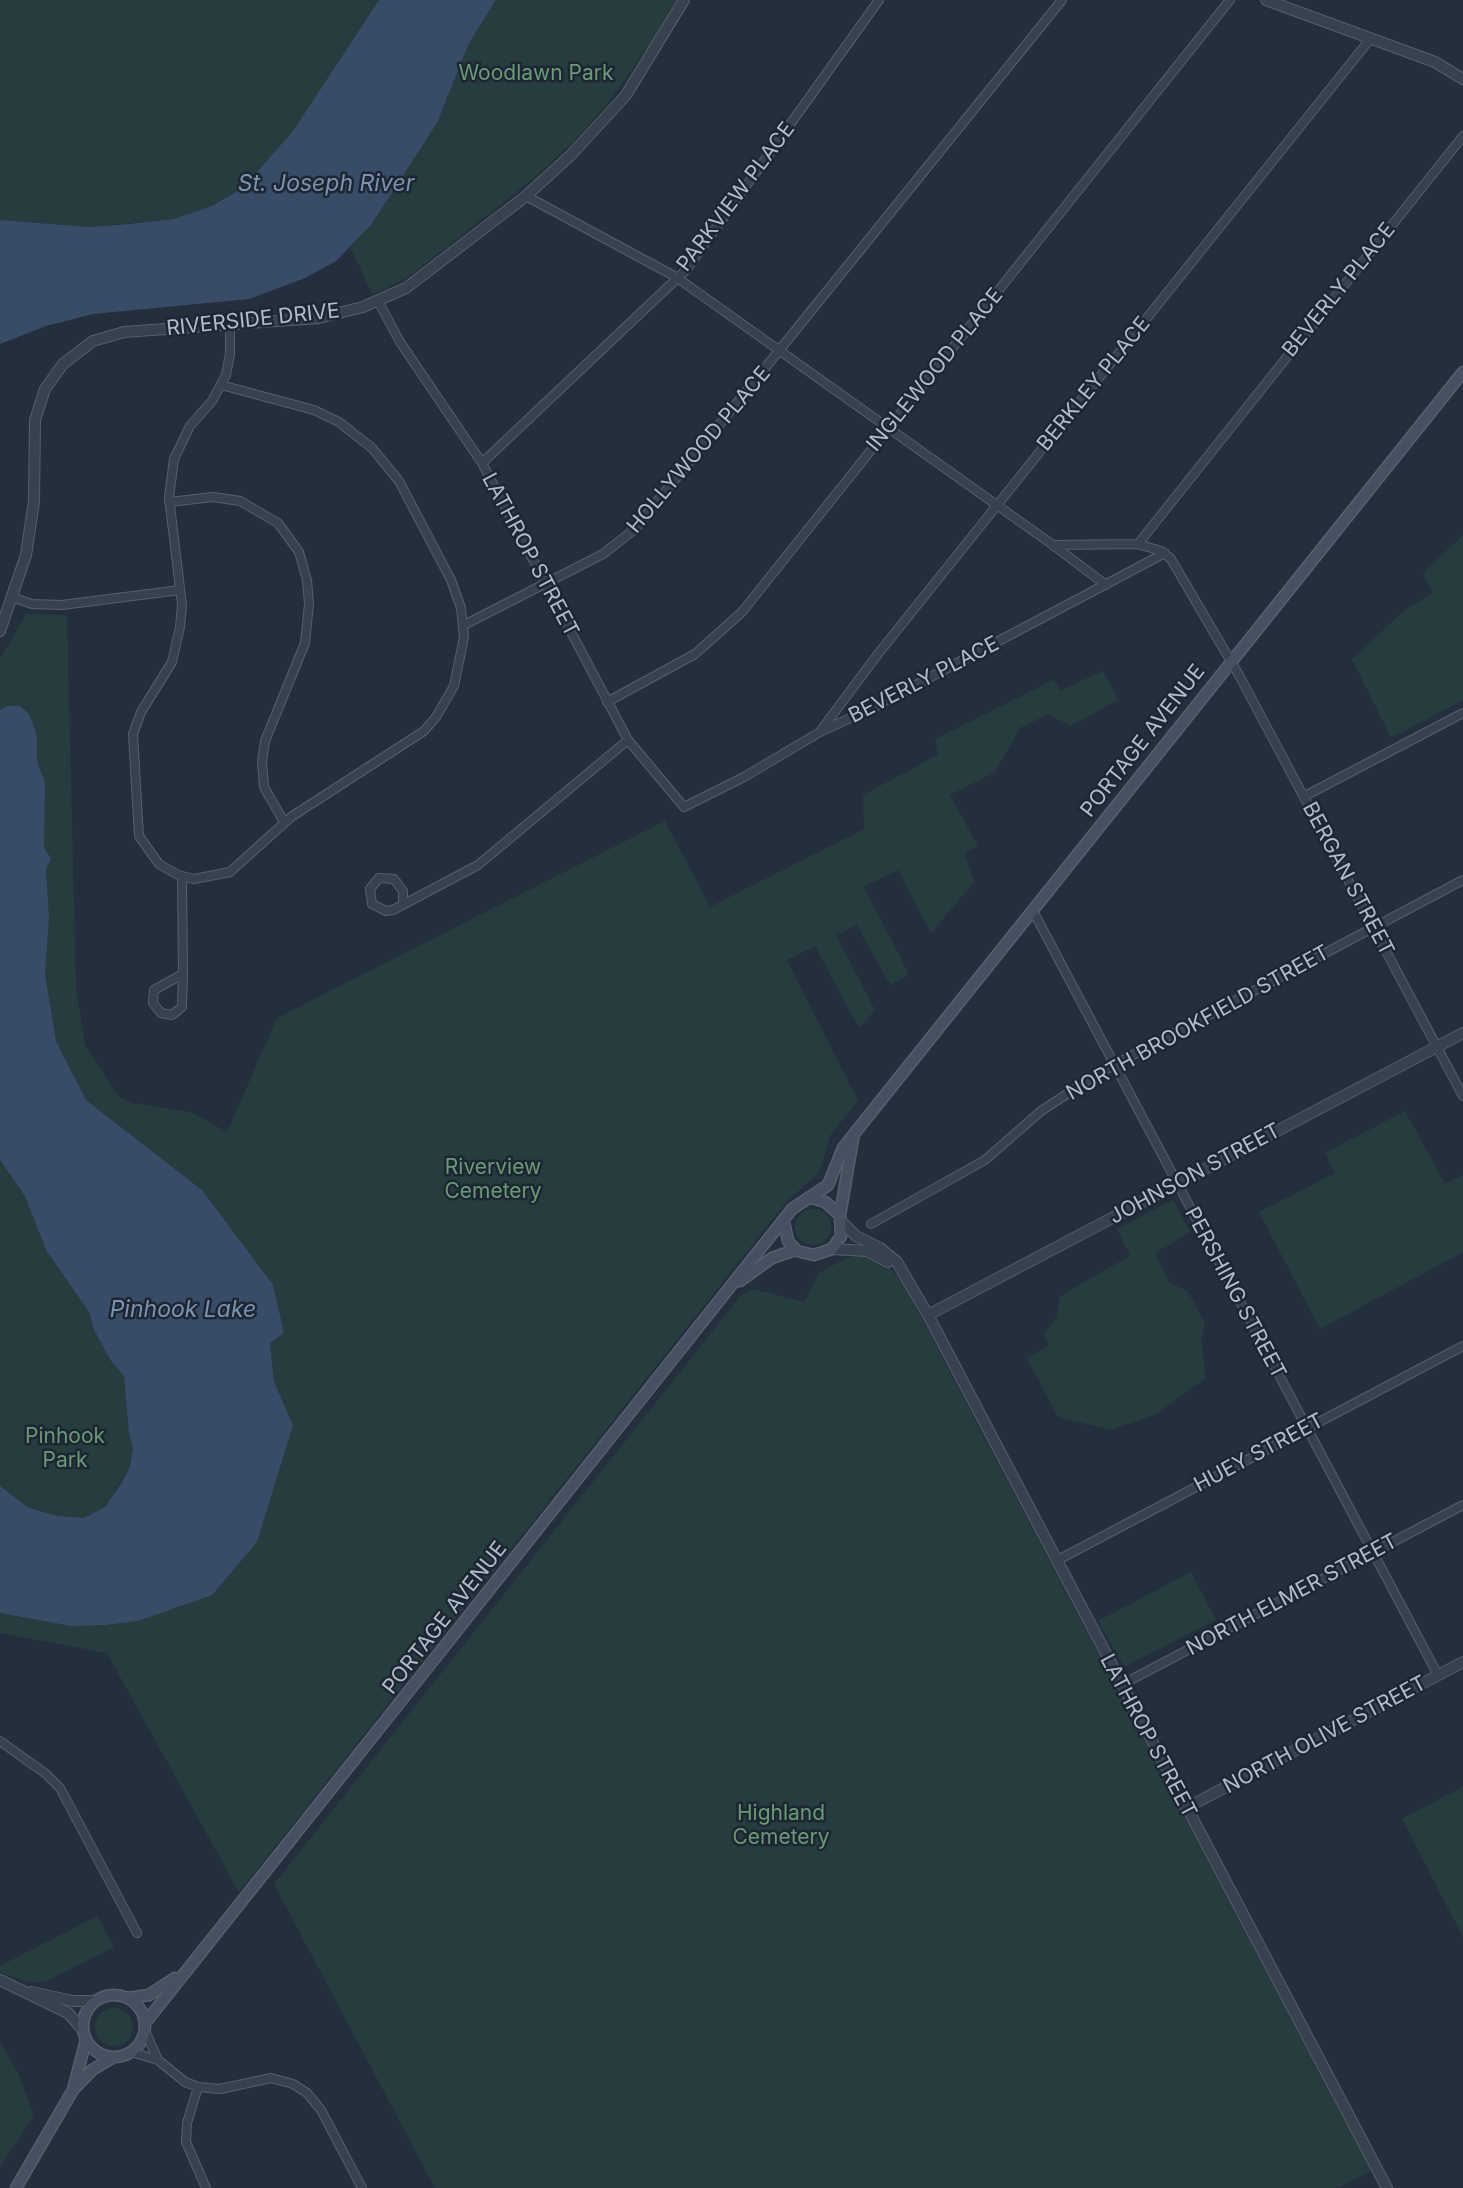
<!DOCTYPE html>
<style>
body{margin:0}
canvas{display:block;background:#242f3e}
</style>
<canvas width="1463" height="2188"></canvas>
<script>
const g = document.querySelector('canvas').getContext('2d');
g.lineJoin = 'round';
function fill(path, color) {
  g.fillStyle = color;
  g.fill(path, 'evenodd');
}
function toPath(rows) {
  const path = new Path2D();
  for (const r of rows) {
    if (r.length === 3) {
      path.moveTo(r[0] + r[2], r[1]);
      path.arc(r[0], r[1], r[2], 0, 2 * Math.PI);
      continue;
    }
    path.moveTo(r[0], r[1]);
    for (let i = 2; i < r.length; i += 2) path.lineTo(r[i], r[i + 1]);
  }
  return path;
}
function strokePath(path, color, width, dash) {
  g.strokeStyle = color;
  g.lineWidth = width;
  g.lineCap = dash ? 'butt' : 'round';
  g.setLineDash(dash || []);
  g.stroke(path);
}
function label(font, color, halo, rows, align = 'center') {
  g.font = font + ' Inter,sans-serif';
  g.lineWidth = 5;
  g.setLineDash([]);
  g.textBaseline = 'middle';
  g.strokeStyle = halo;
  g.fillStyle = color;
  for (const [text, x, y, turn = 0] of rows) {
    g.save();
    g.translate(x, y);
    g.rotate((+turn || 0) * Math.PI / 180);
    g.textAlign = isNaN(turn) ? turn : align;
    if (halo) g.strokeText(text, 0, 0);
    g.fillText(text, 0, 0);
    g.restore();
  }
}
const green = toPath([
 [0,0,379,0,293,131,243,188,212,206,174,219,89,227,0,220],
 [496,0,676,0,653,40,607,104,575,140,535,177,434,257,406,278,373,295,350,247,371,225,437,123,469,43],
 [1463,535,1463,700,1391,738,1352,659,1406,609,1433,593,1423,573],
 [26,614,67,615,76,987,85,1045,118,1096,132,1103,191,1112,227,1132,277,1018,665,821,710,907,864,829,863,795,938,755,935,739,1054,680,1060,691,1103,671,1118,700,1070,726,1048,714,1020,728,995,772,950,795,978,846,965,854,974,882,931,933,898,870,864,887,909,974,890,985,857,925,836,935,875,1010,859,1028,815,946,787,960,858,1101,831,1134,819,1173,787,1201,239,1892,107,1653,0,1633,0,1613,71,1626,138,1621,293,1425,274,1382,270,1343,202,1190,86,1100,56,1041,45,974,49,918,46,869,51,858,44,848,45,783,37,760,37,736,7,706,0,710,0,659],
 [1405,1111,1445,1184,1463,1175,1463,1252,1320,1329,1259,1212,1335,1173,1325,1153],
 [0,1160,25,1196,46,1250,89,1312,94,1330,111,1361,124,1376,129,1434,133,1447,130,1467,105,1507,84,1518,58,1516,29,1508,0,1486],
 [1173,1200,1190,1232,1155,1253,1170,1283,1187,1291,1205,1322,1201,1341,1206,1378,1156,1414,1111,1430,1058,1417,1027,1358,1049,1346,1044,1335,1057,1317,1059,1297,1130,1256,1117,1229],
 [813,1227,18],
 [856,1253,878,1259,892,1270,904,1285,1371,2171,1338,2188,435,2188,274,1884,742,1294,754,1289,804,1302,819,1273],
 [1191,1572,1216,1620,1124,1667,1098,1621],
 [1463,1787,1463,1937,1402,1819],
 [97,1916,114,1947,44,1982,28,1982,0,1972,0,1966],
 [114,2027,19],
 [0,2041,20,2077,34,2116,0,2167]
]);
const water = toPath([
 [379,0,496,0,469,43,437,123,371,225,336,261,305,278,249,299,93,314,46,326,0,344,0,220,89,227,129,224,174,219,212,206,243,188,293,131],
 [7,706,20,706,29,714,37,736,37,760,45,783,44,848,51,858,46,869,49,918,45,974,56,1041,86,1100,202,1190,273,1285,284,1333,270,1343,274,1382,293,1425,257,1542,212,1595,138,1621,104,1625,71,1626,0,1613,0,1486,29,1508,58,1516,84,1518,105,1507,122,1482,130,1467,133,1447,129,1434,124,1376,111,1361,94,1330,89,1312,46,1250,25,1196,0,1160,0,710]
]);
const minor = toPath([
 [526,196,676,277,1053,545,1138,544,1161,551,1171,559,1240,677,1463,1096],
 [378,301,400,342,482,463,628,740,684,807,744,777,820,732,872,708,1165,553],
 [221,385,314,410,339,422,372,448,399,481,451,580,461,608,464,637,454,686,436,717,424,731,291,817,230,872,194,879,178,875,159,864,139,836,133,734,141,712,172,662,180,627,182,605,169,497,174,459,190,426,212,401,226,375,230,354,230,324],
 [482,463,686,270,879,0],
 [169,502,213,497,240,501,278,523,299,552,307,580,309,604,305,643,265,741,262,762,264,787,284,822],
 [1138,544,1463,136],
 [1053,545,1106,585],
 [14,598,32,604,62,605,180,590],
 [464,625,603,554,635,529,1062,0],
 [607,702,695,654,742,612,1230,0],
 [822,729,878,654,1371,38],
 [1305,796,1463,713],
 [182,876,183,974],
 [403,902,403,891,394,879,379,878,370,889,372,904,386,911,393,910,478,865,628,740],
 [1033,911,1438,1675],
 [183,974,182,1007,172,1015,161,1013,153,1003,154,990,183,974],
 [871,1224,985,1160,1041,1111,1099,1073,1463,880],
 [1056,1561,1463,1346],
 [1121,1685,1463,1505],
 [0,1741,46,1774,60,1788,137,1933],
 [145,2031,158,2060,185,2082,198,2087,220,2089,271,2078,293,2084,307,2093,321,2110,362,2188],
 [131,2052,158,2060],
 [198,2087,187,2123,186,2142,206,2188]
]);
const tertiary = toPath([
 [1266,0,1435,62,1463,79],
 [0,631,26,555,34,501,35,420,45,389,63,364,93,341,124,332,319,318,363,307,406,288,526,196,571,155,626,95,684,0],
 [841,1221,856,1236,880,1248,897,1262,928,1315,1387,2188],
 [832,1249,867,1251,888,1262],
 [928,1315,1463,1033],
 [1186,1808,1463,1662],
 [0,1980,68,2013,83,2030],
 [31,1992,73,2001,95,2001]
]);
const secondary = toPath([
 [840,1215,853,1139],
 [784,1222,788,1241,797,1251,814,1255,832,1249,841,1236,840,1215,825,1202,812,1198],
 [740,1281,772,1258,795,1250],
 [114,2026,31],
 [128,1998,149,1995,175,1978],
 [145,2023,792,1209,828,1185,843,1148,854,1134,1463,372],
 [73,2090,92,2070,114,2057],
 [16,2188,73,2090,86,2040]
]);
const parkNames = [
 ["Woodlawn Park",536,74],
 ["Riverview",493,1168],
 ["Cemetery",493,1192],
 ["Pinhook",65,1437],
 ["Park",65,1461],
 ["Highland",781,1814],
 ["Cemetery",781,1838]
];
const streetNames = [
 ["PARKVIEW PLACE",736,197,-53],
 ["BEVERLY PLACE",1339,290,-51],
 ["RIVERSIDE DRIVE",253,320,-6],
 ["INGLEWOOD PLACE",935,370,-51],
 ["BERKLEY PLACE",1094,384,-51],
 ["HOLLYWOOD PLACE",699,450,-50],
 ["LATHROP STREET",530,555,62],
 ["BEVERLY PLACE",924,680,-27],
 ["PORTAGE AVENUE",1143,741,-52],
 ["BERGAN STREET",1348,879,62],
 ["NORTH BROOKFIELD STREET",1198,1023,-29],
 ["JOHNSON STREET",1195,1174,-28],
 ["PERSHING STREET",1235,1293,62],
 ["HUEY STREET",1259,1453,-28],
 ["NORTH ELMER STREET",1292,1595,-28],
 ["PORTAGE AVENUE",445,1618,-52],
 ["NORTH OLIVE STREET",1325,1735,-28],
 ["LATHROP STREET",1148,1736,62]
];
const waterNames = [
 ["St. Joseph River",326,184],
 ["Pinhook Lake",183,1310]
];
fill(green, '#263c3f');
fill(water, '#394c67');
strokePath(minor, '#565f6c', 10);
strokePath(tertiary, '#565f6c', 12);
strokePath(secondary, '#565f6c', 13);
strokePath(minor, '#38414e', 8);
strokePath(tertiary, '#38414e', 10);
strokePath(secondary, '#465061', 10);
label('21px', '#6b9a76', '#1d2633', parkNames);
label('21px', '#b4bcc9', '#1d2633', streetNames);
label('italic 23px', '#7c92b1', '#1d2633', waterNames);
</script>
